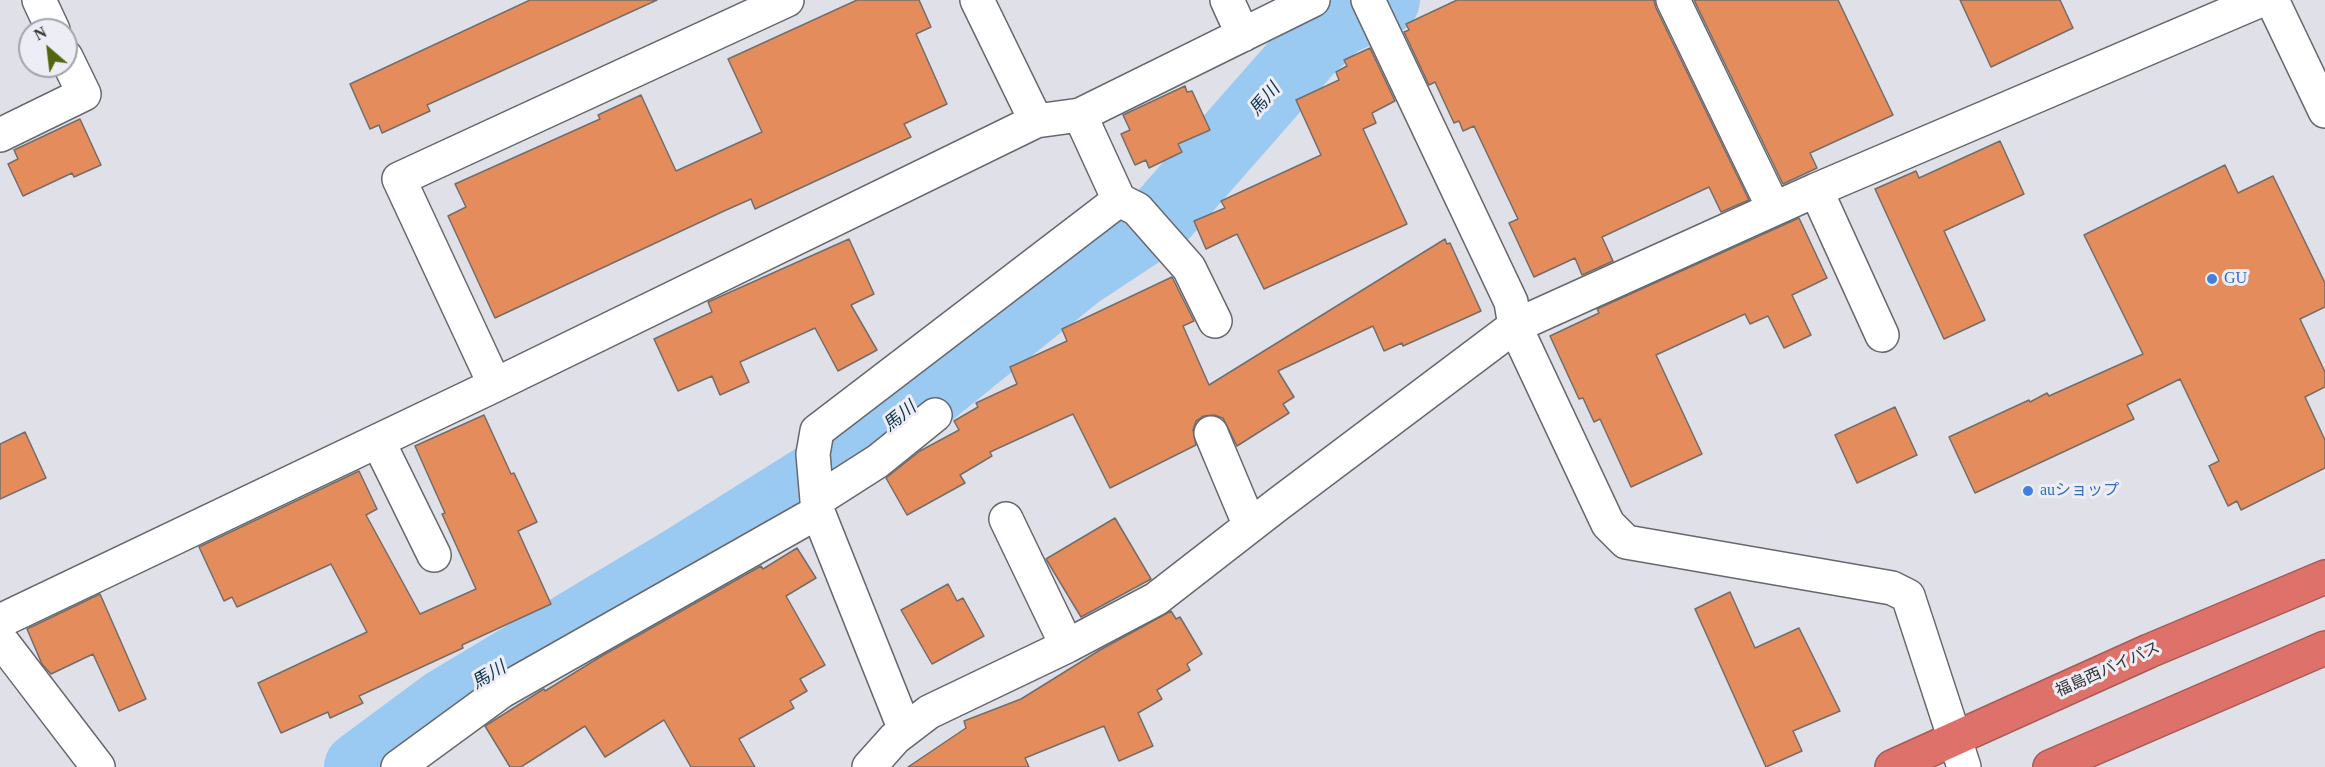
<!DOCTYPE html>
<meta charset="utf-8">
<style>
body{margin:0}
#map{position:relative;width:2325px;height:767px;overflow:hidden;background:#e0e1e8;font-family:"Times New Roman",serif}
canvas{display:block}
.north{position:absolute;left:18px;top:18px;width:60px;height:60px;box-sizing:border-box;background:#edeef5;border:2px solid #a3a4a9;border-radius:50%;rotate:332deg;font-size:16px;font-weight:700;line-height:24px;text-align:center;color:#353538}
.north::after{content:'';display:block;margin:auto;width:21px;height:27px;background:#526612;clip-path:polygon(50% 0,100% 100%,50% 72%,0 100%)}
</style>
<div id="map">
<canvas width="2325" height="767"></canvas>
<div class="north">N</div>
</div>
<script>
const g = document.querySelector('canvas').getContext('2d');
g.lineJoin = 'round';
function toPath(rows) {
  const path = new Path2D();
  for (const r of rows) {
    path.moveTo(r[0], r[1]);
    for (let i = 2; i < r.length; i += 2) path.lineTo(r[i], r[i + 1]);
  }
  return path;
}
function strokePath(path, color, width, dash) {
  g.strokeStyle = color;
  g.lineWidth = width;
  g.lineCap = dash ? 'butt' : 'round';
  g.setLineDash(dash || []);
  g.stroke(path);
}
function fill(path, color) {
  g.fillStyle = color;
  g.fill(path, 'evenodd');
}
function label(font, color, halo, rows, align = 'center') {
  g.font = font + ' "Times New Roman","Noto Sans JP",serif';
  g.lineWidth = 6;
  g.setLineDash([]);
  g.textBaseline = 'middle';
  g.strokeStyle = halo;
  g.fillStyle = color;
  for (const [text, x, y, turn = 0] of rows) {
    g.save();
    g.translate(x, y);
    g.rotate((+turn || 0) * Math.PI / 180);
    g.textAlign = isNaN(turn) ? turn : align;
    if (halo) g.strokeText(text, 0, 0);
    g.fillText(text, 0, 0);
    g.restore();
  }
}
const river = toPath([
 [359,767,444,704,684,560,858,451,1079,273,1158,221,1309,49,1338,22,1385,0]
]);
const building = toPath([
 [530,0,657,0,427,105,430,111,382,133,379,125,370,129,350,84,530,0],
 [857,0,919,0,931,27,916,34,947,104,904,124,911,137,755,209,751,199,724,211,495,318,448,216,466,207,455,184,600,119,598,115,641,95,676,171,762,132,728,59,857,0],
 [1457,0,1654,0,1656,8,1749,200,1721,212,1709,187,1602,237,1613,261,1582,275,1575,258,1534,277,1509,223,1518,219,1474,126,1463,131,1459,121,1454,123,1435,82,1429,85,1404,32,1409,30,1406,24,1457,0],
 [1694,0,1838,0,1893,115,1810,153,1817,168,1783,184,1694,0],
 [1960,0,2060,0,2073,28,1991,67,1960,0],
 [1370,48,1395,101,1372,113,1376,123,1363,129,1407,224,1264,289,1237,234,1206,249,1194,221,1225,208,1221,201,1321,155,1296,100,1339,80,1336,72,1347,66,1344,60,1370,48],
 [1185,86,1187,92,1192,91,1210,130,1178,144,1182,152,1149,168,1146,160,1135,165,1121,134,1130,130,1123,115,1185,86],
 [80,119,101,165,74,177,72,173,23,196,8,164,18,159,14,150,80,119],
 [2000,141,2024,194,1944,231,1985,320,1944,339,1875,189,1916,171,1919,178,2000,141],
 [2225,165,2238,193,2273,176,2325,283,2325,307,2300,319,2325,372,2325,387,2305,397,2325,440,2325,468,2241,510,2237,501,2228,506,2209,466,2219,461,2180,379,2127,405,2134,419,1975,493,1949,437,2029,400,2030,402,2047,393,2049,396,2143,354,2084,235,2225,165],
 [1799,218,1827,278,1792,295,1811,335,1784,348,1768,316,1750,324,1745,314,1656,355,1702,454,1631,487,1600,419,1594,422,1583,398,1579,399,1550,336,1599,313,1597,309,1799,218],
 [849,239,874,294,851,305,877,350,838,371,815,328,740,362,749,382,720,395,712,376,678,391,654,339,712,312,708,302,849,239],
 [1445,239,1447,244,1450,243,1481,311,1403,346,1402,343,1384,351,1373,326,1278,371,1294,397,1283,404,1289,413,1237,446,1223,418,1214,415,1204,416,1196,421,1193,430,1196,445,1110,488,1073,414,990,452,992,456,960,475,965,483,907,515,886,478,920,451,959,430,954,421,978,407,976,403,1017,384,1010,367,1067,341,1062,329,1172,277,1194,321,1183,326,1209,385,1445,239],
 [1895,407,1917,455,1857,483,1835,435,1895,407],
 [484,415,511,474,514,473,537,522,518,531,551,604,462,645,463,648,359,696,363,703,330,718,328,712,281,733,258,683,367,632,331,564,237,607,232,597,224,601,199,547,359,471,377,509,366,515,420,614,476,589,442,514,445,513,415,446,484,415],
 [25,432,46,478,0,499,0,444,25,432],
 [1115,518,1151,579,1081,617,1046,559,1115,518],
 [797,548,816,578,786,596,825,665,800,679,807,691,790,701,794,708,739,739,755,767,691,767,664,720,605,757,585,726,521,767,510,767,485,726,539,692,544,689,545,691,600,657,761,566,763,569,797,548],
 [948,584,957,601,963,598,984,636,932,664,901,610,948,584],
 [1730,592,1755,648,1799,628,1840,711,1793,731,1802,751,1766,767,1695,609,1730,592],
 [100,594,146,699,119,711,93,654,51,674,42,664,27,629,100,594],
 [1171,611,1176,619,1180,617,1202,654,1187,664,1190,670,1157,690,1162,699,1138,713,1153,746,1119,761,1104,726,1025,758,1029,767,908,767,966,728,964,721,1021,699,1100,650,1171,611]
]);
const minor = toPath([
 [39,0,53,30],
 [1227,0,1243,35],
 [1368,0,1511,302,1515,326,1608,524,1626,542,1892,588,1908,596,1964,767],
 [1673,0,1774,209],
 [2272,0,2325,111],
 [1080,115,1119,200,1137,209,1189,268,1215,321],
 [1036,121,1080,115,1313,0],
 [0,135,84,94,66,57],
 [1816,190,2261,0],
 [495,385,399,179,787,0],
 [1211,433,1250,526],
 [378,441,434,555],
 [817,500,878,461,935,415],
 [818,512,813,454,817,431,1119,200],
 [1006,519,1067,646],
 [0,621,495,385,1036,121,977,0],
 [0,639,98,767],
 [398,767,502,691,818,512,905,730],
 [869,767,895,738,929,712,1067,646,1156,599,1277,505,1515,326,1816,190,1882,335]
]);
const highway = toPath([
 [1892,767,2149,651,2325,577],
 [2050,767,2325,648]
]);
const markers = [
 [2212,279,6,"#3f7fe0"],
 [2028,491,6,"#3f7fe0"]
];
const shopNames = [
 ["GU",2224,279],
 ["auショップ",2040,491]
];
const streetNames = [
 ["福島西バイパス",2108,670,-24]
];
const waterNames = [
 ["馬川",1265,100,-49],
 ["馬川",900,417,-39],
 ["馬川",489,676,-31]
];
strokePath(river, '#9ac9f1', 70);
fill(building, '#e48c5b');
strokePath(building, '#746d6a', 1.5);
strokePath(minor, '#67686e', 36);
strokePath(highway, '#a45c59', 36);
strokePath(minor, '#fff', 33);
strokePath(highway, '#df716b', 33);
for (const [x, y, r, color] of markers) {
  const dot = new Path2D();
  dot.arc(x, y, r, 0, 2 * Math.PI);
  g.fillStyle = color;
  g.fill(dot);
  strokePath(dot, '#edeef5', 2);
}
label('16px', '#366cbe', '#edeef5', shopNames, 'left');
label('16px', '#353538', '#edeef5', streetNames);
label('italic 18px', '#10344e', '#edeef5', waterNames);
</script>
